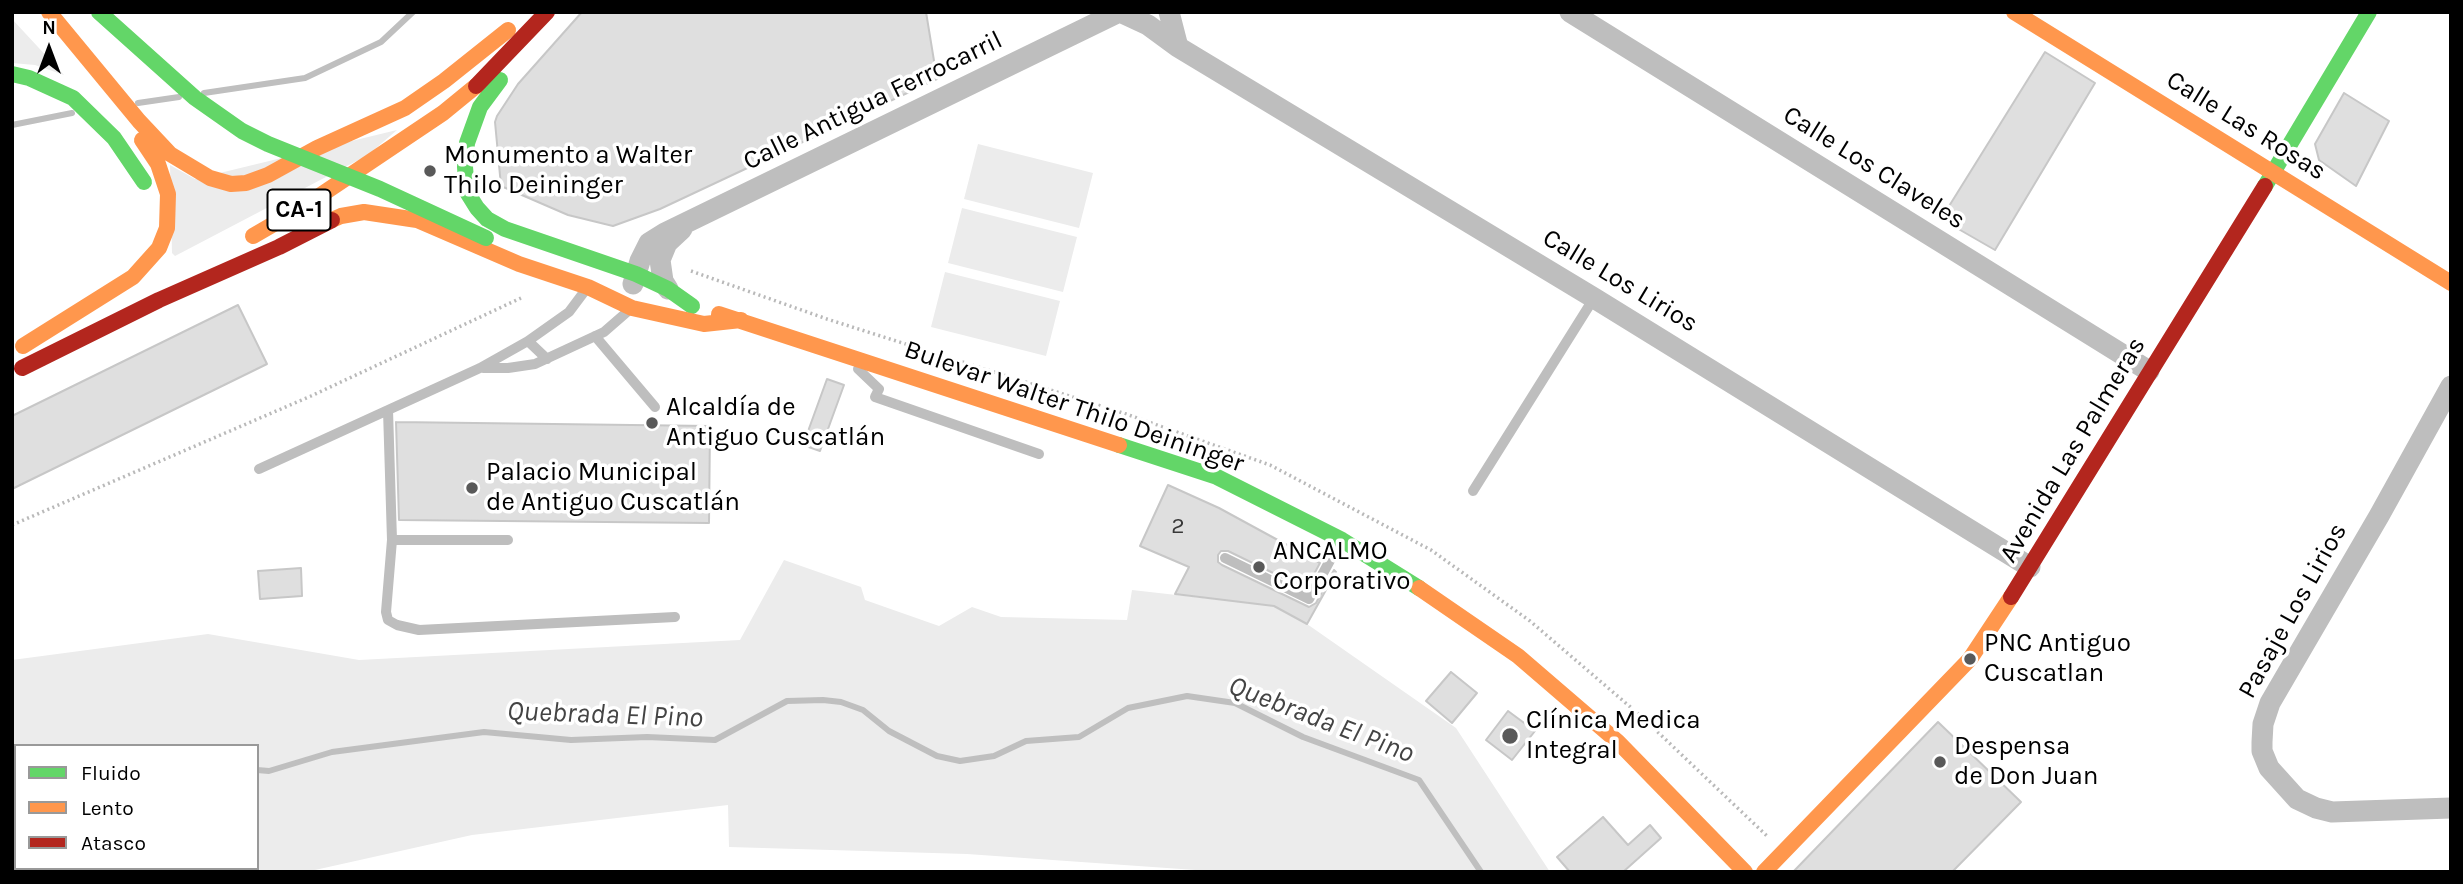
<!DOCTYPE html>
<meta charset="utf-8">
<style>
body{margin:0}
#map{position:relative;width:2463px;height:884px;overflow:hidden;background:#fff;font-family:Karla,sans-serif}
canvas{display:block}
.frame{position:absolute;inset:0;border:14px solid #000;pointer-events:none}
.legend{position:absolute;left:14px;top:744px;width:245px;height:126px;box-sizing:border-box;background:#fff;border:2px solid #999;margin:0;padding:9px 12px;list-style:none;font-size:21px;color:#000}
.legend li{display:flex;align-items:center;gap:14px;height:35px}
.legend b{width:35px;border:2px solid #999}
.north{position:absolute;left:14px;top:14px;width:70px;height:70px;-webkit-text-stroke:5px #fff;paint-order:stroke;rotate:0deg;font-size:19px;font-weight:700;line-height:28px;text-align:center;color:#000}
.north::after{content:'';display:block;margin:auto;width:24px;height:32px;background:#000;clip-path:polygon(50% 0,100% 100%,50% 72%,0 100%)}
</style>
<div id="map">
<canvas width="2463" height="884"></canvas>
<div class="frame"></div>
<ul class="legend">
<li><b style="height:9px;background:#63d668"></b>Fluido</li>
<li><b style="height:9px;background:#ff974d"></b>Lento</li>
<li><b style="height:9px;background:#b3261e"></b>Atasco</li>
</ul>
<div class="north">N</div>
</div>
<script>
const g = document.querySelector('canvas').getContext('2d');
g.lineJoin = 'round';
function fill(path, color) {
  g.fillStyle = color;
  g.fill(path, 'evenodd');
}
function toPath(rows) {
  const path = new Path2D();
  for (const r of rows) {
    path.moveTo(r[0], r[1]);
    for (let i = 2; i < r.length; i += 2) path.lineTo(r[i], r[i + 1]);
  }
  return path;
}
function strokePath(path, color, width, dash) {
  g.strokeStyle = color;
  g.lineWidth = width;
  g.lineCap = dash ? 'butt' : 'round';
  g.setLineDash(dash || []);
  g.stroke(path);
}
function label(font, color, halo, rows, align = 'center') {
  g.font = font + ' Karla,sans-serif';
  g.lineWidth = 7;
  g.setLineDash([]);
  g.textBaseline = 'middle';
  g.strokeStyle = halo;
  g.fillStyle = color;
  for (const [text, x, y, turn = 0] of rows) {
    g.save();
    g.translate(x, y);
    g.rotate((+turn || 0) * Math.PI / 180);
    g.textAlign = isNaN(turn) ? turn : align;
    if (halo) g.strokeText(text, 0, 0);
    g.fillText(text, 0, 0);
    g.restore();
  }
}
const green = toPath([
 [12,19,64,75,35,65,12,63],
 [397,130,368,155,175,256,172,253,170,165,195,179],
 [978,144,1093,173,1079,228,964,199],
 [962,208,1077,237,1063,292,948,263],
 [945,272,1060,301,1046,356,931,327],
 [784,560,861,587,865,600,939,626,972,607,1001,617,1127,620,1132,590,1274,606,1307,624,1456,728,1550,872,1224,872,967,854,729,847,728,805,472,835,306,872,12,872,12,660,208,634,359,660,740,640],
 [16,746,257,746,257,868,16,868]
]);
const stream = toPath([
 [204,93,305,78,381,42,413,12],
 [138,103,179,97],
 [12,125,72,113],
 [257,770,269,771,332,752,484,732,571,740,647,737,715,740,787,701,823,700,841,702,863,710,889,731,937,756,960,761,994,756,1026,741,1079,737,1128,708,1187,696,1235,703,1303,737,1419,780,1481,872],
 [12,824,16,823]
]);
const building = toPath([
 [582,12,926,12,937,79,660,209,613,226,568,215,501,186,495,122,497,116,518,84,582,12],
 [2045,52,2095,83,1995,250,1941,219,2045,52],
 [2344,93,2389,121,2356,186,2319,160,2315,144,2344,93],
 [238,305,267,364,12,489,12,416,238,305],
 [827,379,844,385,820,451,803,445,827,379],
 [396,422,710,426,709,523,399,520,396,422],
 [1168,485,1219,508,1320,563,1306,589,1228,551,1221,551,1218,555,1218,562,1222,565,1309,607,1316,603,1334,570,1336,572,1307,624,1274,606,1175,594,1189,567,1140,546,1168,485],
 [301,568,302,596,260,599,258,571,301,568],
 [1451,672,1477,693,1452,723,1426,701,1451,672],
 [1508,711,1535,731,1512,760,1486,740,1508,711],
 [1938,722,2021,802,1952,872,1793,872,1938,722],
 [1603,817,1628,845,1650,825,1661,838,1623,872,1570,872,1557,857,1603,817]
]);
const path = toPath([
 [691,271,827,319,1126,414,1270,465,1431,550,1530,621,1642,717,1767,836],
 [12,525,311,396,521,298]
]);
const lane = toPath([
 [595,336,655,407],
 [528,341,547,359],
 [483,368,508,368,535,364,604,332,627,312],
 [858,369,879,389,875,397,1039,454],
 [388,410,392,540,386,612,388,620,397,625,419,630,675,617],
 [259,469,480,368,528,341,569,312,584,292],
 [1473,491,1594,298],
 [392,540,508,540],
 [1225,558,1309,599,1340,542]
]);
const street = toPath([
 [1120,12,1148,25,1178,47,1594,298,2030,567],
 [1169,12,1178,47],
 [1570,12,2149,371],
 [633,284,640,261,649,243,665,233,1119,12],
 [668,289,663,281,660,260,667,243,682,229],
 [2451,386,2379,516,2270,703,2263,724,2262,742,2262,751,2269,768,2297,799,2316,808,2332,812,2451,808]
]);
const fast = toPath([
 [12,74,29,78,73,98,114,138,144,182],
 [500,80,480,107,467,143,465,167,467,192,477,208,487,219,505,229,636,274,668,289,692,306],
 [2265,186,2369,12],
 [1119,445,1217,477,1342,540,1419,588]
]);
const slow = toPath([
 [49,12,139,121,170,154,210,178,231,184,246,183,268,175,317,148,405,108,444,81,508,30],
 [2014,12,2451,283],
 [332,220,341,216,364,212,417,220,519,264,588,287,632,308,704,324,741,320],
 [253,236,303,207,443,113,476,86],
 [719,314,1119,445],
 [23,346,133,277,159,248,167,228,168,194,158,164,142,140],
 [1419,588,1518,656,1618,742,1745,872],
 [1764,872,1970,659,2011,597]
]);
const jam = toPath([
 [476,86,547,12],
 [22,368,159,300,279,247,332,220],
 [2011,597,2265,186]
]);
const fastBridge = toPath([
 [99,12,195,98,242,131,268,144,380,189,486,238]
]);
const markers = [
 [430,171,7,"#595959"],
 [652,423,7,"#595959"],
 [472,488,7,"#595959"],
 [1259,567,7,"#595959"],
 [1970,659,7,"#595959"],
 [1510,736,9,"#595959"],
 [1940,762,7,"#595959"]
];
const numberNames = [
 ["2",1178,526]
];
const shields = [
 [299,210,63]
];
const shieldNames = [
 ["CA-1",299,210]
];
const streetNames = [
 ["Calle Antigua Ferrocarril",873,101,-26],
 ["Calle Las Rosas",2246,126,32],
 ["Calle Los Claveles",1874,168,32],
 ["Calle Los Lirios",1620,281,31],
 ["Bulevar Walter Thilo Deininger",1074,407,19],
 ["Avenida Las Palmeras",2073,450,-59],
 ["Pasaje Los Lirios",2293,611,-61]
];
const poiNames = [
 ["Monumento a Walter",444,156],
 ["Thilo Deininger",444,186],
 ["Alcaldía de",666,408],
 ["Antiguo Cuscatlán",666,438],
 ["Palacio Municipal",486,473],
 ["de Antiguo Cuscatlán",486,503],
 ["ANCALMO",1273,552],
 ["Corporativo",1273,582],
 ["PNC Antiguo",1984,644],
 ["Cuscatlan",1984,674],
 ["Clínica Medica",1526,721],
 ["Integral",1526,751],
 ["Despensa",1954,747],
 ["de Don Juan",1954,777]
];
const waterNames = [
 ["Quebrada El Pino",605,715,2],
 ["Quebrada El Pino",1321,720,21]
];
fill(green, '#ececec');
strokePath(stream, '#bfbfbf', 6);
fill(building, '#dfdfdf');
strokePath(building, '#c7c7c7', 2);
strokePath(path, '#b9b9b9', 3.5, [2, 3.5]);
strokePath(lane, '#bebebe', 10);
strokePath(street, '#bebebe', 21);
strokePath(fast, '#63d668', 16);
strokePath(slow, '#ff974d', 16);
strokePath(jam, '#b3261e', 16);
strokePath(fastBridge, '#63d668', 16);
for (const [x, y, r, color] of markers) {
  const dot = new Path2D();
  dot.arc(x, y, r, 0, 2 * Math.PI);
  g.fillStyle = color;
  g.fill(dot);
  strokePath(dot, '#fff', 2.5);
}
label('23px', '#383838', null, numberNames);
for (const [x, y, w] of shields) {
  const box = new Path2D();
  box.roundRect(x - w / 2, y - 20.5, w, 41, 5);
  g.fillStyle = '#fff';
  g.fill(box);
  strokePath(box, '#000', 2);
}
label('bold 24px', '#000', null, shieldNames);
label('26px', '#000', '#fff', streetNames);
label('26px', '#000', '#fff', poiNames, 'left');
label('italic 28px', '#444', '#fff', waterNames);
</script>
